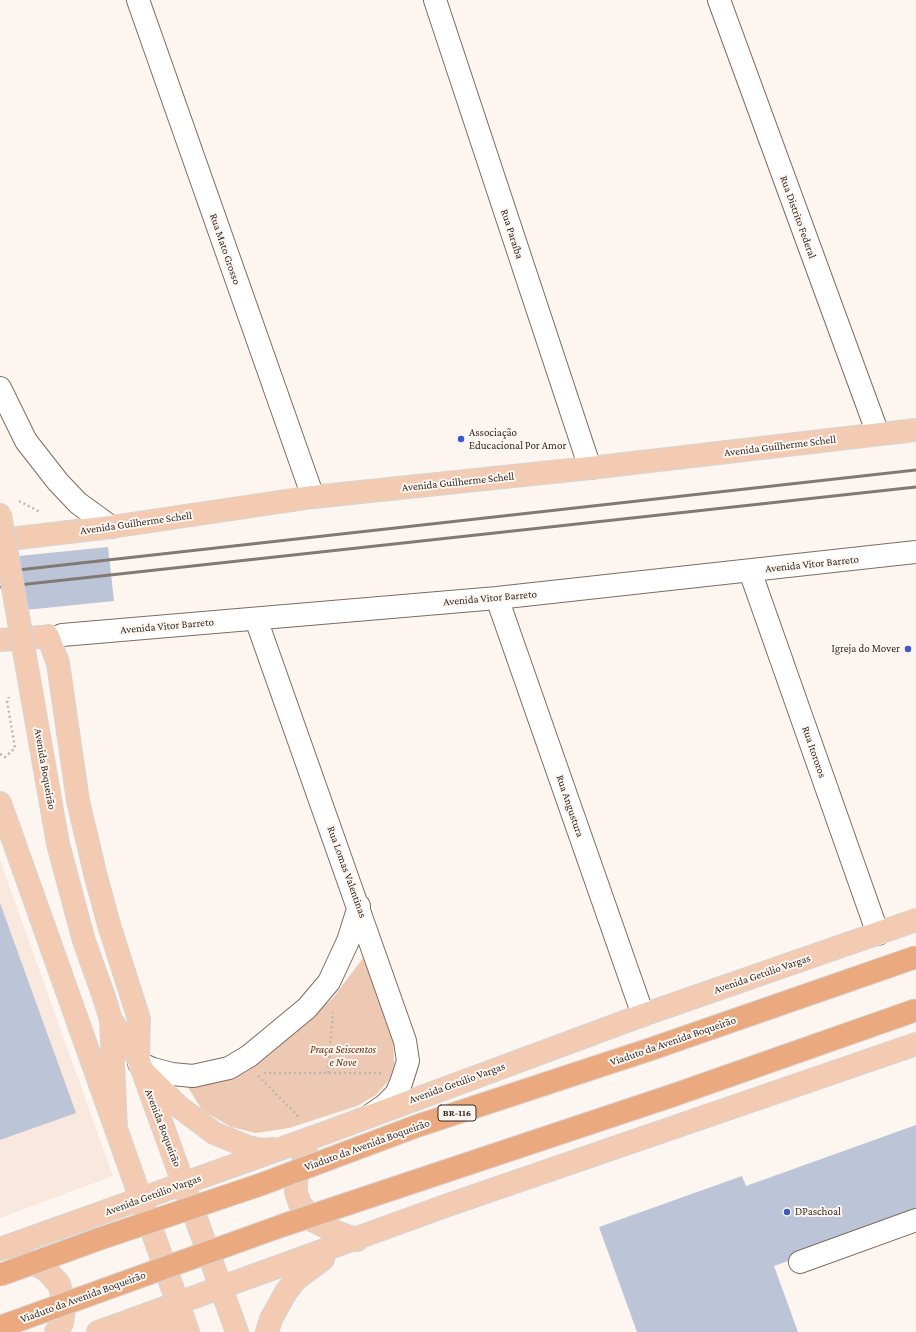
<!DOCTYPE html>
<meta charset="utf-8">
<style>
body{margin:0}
canvas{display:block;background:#fdf5ef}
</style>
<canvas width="916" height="1332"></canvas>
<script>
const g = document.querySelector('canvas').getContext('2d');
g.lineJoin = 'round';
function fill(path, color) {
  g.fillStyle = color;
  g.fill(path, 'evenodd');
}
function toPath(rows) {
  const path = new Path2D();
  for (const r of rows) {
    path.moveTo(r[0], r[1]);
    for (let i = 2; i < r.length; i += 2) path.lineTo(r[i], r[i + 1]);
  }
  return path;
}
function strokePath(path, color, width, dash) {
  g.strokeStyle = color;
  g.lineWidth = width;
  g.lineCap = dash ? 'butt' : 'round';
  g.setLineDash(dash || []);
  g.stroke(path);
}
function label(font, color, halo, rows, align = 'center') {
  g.font = font + ' "Crimson Pro",serif';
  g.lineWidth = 4;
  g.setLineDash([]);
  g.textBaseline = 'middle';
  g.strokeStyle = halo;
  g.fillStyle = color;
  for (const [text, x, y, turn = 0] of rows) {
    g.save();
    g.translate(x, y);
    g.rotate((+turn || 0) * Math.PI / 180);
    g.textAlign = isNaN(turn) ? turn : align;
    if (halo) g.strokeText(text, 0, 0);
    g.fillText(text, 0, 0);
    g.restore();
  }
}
const built = toPath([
 [0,860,113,1176,0,1218]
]);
const green = toPath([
 [363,958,393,1034,394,1064,389,1080,376,1095,357,1106,289,1128,256,1133,231,1127,202,1110,186,1084,217,1081,244,1073,264,1059,333,998]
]);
const building = toPath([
 [108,547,114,601,25,610,19,556],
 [0,903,76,1113,0,1140],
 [916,1125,916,1215,774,1266,798,1332,637,1332,599,1227,742,1176,746,1186]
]);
const path = toPath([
 [19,501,40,512],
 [0,754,5,757,15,748,7,701,9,697],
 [264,1073,381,1073],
 [328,1073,333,1012],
 [258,1076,300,1118]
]);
const minor = toPath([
 [138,0,313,497],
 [435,0,590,468],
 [719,0,878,434],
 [0,388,26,441,58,482,78,503,111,527],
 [750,571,878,934],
 [497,598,643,1015],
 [256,619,405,1041,408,1061,401,1083,396,1094,385,1105,372,1114],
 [62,635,497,598,916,552],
 [139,1063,153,1069,172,1074,193,1076,229,1068,249,1056,307,1008,329,982,348,941,359,906],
 [800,1262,916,1220]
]);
const major = toPath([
 [0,540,111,527,313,497,590,468,916,430],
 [48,636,58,663,78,801,96,877,109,925,139,1019,138,1058],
 [0,640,41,637],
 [0,803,116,1129],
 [104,997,111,1020,138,1058,237,1332],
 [111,1020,116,1129,188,1332],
 [146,1074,178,1106,214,1133,248,1147,261,1150,273,1149],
 [307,1155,298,1172,296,1182,296,1192,300,1204,314,1221,334,1231,357,1240],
 [0,1249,322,1134,643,1015,916,920],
 [20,1257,46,1270,59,1284,65,1304,62,1323,56,1332],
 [133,1320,149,1321,173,1332],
 [98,1332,448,1205,916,1044],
 [267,1332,271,1319,286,1292,296,1279,323,1259]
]);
const rail = toPath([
 [0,572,916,470],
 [0,587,916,487]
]);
const majorBridge = toPath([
 [0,514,58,844,84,941,104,997]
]);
const highwayBridge = toPath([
 [0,1275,99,1239,262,1184,417,1126,651,1049,916,957],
 [0,1327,281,1226,671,1096,916,1010]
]);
const markers = [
 [461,439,4,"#3e58cb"],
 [908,649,4,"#3e58cb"],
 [787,1212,4,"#3e58cb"]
];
const shields = [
 [457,1113,38]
];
const shieldNames = [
 ["BR-116",457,1113]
];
const streetNames = [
 ["Rua Distrito Federal",798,217,70],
 ["Rua Paraíba",512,234,72],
 ["Rua Mato Grosso",225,249,71],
 ["Avenida Guilherme Schell",780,446,-7],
 ["Avenida Guilherme Schell",458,482,-6],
 ["Avenida Guilherme Schell",136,523,-8],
 ["Avenida Vitor Barreto",812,564,-6],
 ["Avenida Vitor Barreto",490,598,-5],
 ["Avenida Vitor Barreto",167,626,-5],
 ["Rua Itororos",814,752,71],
 ["Avenida Boqueirão",45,769,80],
 ["Rua Angustura",570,806,71],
 ["Rua Lomas Valentinas",347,872,70],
 ["Avenida Getúlio Vargas",762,974,-19],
 ["Viaduto da Avenida Boqueirão",673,1041,-19],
 ["Avenida Getúlio Vargas",457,1083,-20],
 ["Avenida Boqueirão",163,1128,69],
 ["Viaduto da Avenida Boqueirão",367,1145,-20],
 ["Avenida Getúlio Vargas",153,1195,-20],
 ["Viaduto da Avenida Boqueirão",83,1297,-20]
];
const poiNames = [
 ["Associação",469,433],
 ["Educacional Por Amor",469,446],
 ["Igreja do Mover",900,649,"right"],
 ["DPaschoal",795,1212]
];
const parkNames = [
 ["Praça Seiscentos",343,1050],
 ["e Nove",343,1063]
];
fill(built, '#f9e8dd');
fill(green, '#edc9b3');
fill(building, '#bcc4d8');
strokePath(minor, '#7f6c61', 24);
strokePath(major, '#d6d5d4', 24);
strokePath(path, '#bdb5b0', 2.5, [2, 3]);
strokePath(minor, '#fff', 22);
strokePath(major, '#f2cbb2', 22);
strokePath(rail, '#817973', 3);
strokePath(majorBridge, '#d6d5d4', 24, []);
strokePath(highwayBridge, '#d6d5d4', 24, []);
strokePath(majorBridge, '#f2cbb2', 22);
strokePath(highwayBridge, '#eaa97e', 22);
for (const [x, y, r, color] of markers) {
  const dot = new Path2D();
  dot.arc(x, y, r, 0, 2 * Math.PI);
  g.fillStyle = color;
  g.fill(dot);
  strokePath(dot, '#fdf5ef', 1.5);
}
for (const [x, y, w] of shields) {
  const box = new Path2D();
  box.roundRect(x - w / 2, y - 8, w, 16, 3);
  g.fillStyle = '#fdf5ef';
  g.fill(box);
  strokePath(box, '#332b26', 1);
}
label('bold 10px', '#332b26', null, shieldNames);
label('11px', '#332b26', '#fdf5ef', streetNames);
label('11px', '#332b26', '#fdf5ef', poiNames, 'left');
label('italic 11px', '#613008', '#fdf5ef', parkNames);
</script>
